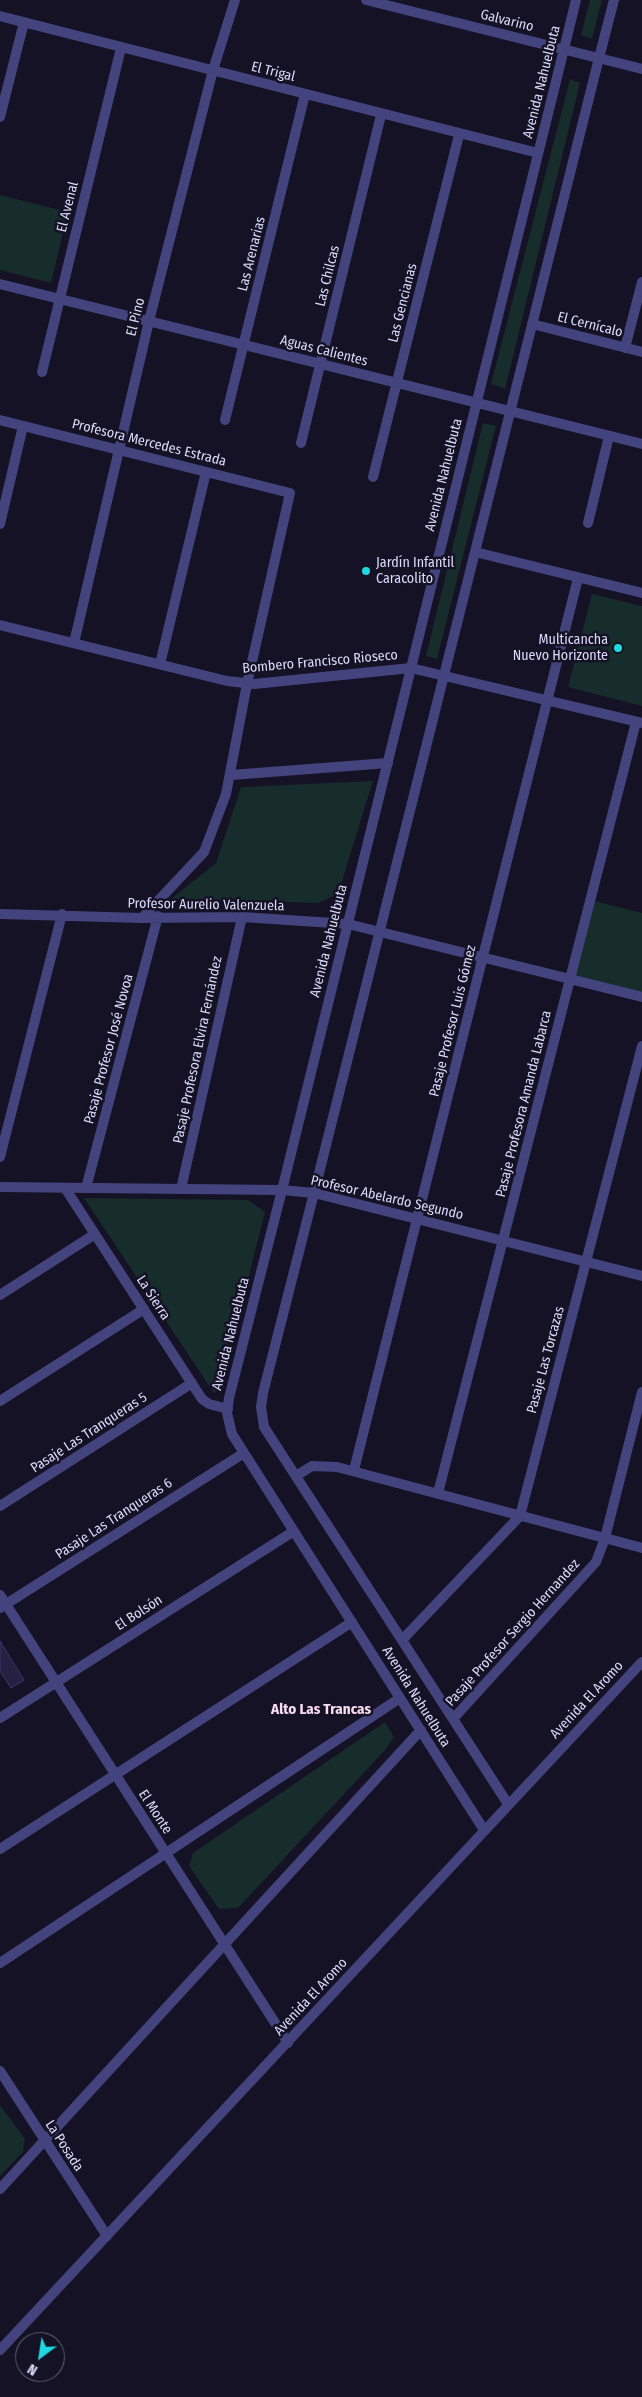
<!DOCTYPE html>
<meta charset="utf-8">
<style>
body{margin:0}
#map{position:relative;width:642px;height:2397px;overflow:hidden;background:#141224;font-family:"Fira Sans Condensed",sans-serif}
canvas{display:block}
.north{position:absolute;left:15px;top:2332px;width:50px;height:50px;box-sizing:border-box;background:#141224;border:1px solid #64627a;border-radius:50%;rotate:211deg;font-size:14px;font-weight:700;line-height:20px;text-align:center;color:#dcdafa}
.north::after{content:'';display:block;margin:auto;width:18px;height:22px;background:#20d8e0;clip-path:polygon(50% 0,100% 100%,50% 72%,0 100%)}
</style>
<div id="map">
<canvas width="642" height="2397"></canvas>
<div class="north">N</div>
</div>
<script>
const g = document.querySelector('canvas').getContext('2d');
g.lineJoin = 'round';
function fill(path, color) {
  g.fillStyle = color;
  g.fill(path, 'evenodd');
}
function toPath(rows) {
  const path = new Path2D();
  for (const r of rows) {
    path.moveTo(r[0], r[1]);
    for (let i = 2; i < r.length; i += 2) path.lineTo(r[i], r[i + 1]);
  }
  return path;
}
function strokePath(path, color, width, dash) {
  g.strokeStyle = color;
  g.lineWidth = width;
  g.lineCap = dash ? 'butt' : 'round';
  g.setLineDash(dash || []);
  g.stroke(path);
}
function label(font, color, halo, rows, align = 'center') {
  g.font = font + ' "Fira Sans Condensed",sans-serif';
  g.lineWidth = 5;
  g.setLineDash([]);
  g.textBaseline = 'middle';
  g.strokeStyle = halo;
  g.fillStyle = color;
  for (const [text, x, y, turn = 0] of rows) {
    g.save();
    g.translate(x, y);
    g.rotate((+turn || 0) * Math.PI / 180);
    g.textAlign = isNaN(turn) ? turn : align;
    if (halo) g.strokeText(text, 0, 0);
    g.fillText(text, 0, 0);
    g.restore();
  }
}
const green = toPath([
 [590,0,602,0,592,39,581,35],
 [570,79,580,83,505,389,491,384],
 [0,195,68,212,51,283,0,270],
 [483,423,496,426,437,659,426,656],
 [592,594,642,606,642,706,568,687],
 [373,781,338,894,318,903,171,899,216,863,241,787],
 [590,900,642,913,642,997,570,979],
 [84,1198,248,1200,265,1212,220,1390,214,1393],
 [385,1722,394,1737,385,1750,238,1908,219,1909,189,1866,193,1853],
 [0,2105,25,2139,23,2152,0,2176]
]);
const building = toPath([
 [0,1641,24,1680,11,1688,0,1671,0,1641]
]);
const minor = toPath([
 [0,16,538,153],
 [564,49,576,0],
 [599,58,614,0],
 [0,117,24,22],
 [532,324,642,352],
 [625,348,642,282],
 [42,372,121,48],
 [0,420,290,493,247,684,226,794,204,852,142,918],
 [225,420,305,94],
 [301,443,381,115],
 [373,477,459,135],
 [588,523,609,436],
 [0,524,23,426],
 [475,552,642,593],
 [0,625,227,681,254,684,411,668,642,723],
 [74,643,149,321,213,70,235,0],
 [160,664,206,472],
 [231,775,388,763],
 [0,914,142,918,242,917,348,924,642,997],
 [0,1157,62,914],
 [65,1188,202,1399,209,1404,228,1409],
 [86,1188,158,916],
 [181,1189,242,917],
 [282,1190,229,1398,227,1413,232,1434,484,1830],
 [314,1193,263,1393,261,1407,264,1427,508,1804],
 [0,1295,95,1234],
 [0,1401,144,1309],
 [354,1470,578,578],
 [296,1476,312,1466,337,1467,642,1548],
 [438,1493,636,722],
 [0,1506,192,1383],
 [0,1595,288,2043],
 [0,1608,244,1453],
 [402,1640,520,1516,642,1046],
 [0,1718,294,1531],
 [453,1719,596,1562,605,1538,642,1392],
 [0,1849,352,1622],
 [0,1963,400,1698],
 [0,2071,107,2236],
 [0,2189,421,1730]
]);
const tertiary = toPath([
 [366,0,642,69],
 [0,284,642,444],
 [0,1187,282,1190,314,1193,642,1276],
 [282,1190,564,49],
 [314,1193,599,58],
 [0,2350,642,1662]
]);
const markers = [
 [366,571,5,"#20d8e0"],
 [618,648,5,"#20d8e0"]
];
const streetNames = [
 ["Galvarino",507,21,14],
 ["El Trigal",273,72,14],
 ["Avenida Nahuelbuta",542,82,-76],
 ["El Avenal",68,207,-76],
 ["Las Arenarias",252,254,-76],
 ["Las Chilcas",328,276,-76],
 ["Las Gencianas",403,303,-76],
 ["El Pino",136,317,-76],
 ["El Cernícalo",590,325,14],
 ["Aguas Calientes",324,351,14],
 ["Profesora Mercedes Estrada",149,443,14],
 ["Avenida Nahuelbuta",444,475,-76],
 ["Bombero Francisco Rioseco",320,662,-5],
 ["Profesor Aurelio Valenzuela",206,905,1],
 ["Avenida Nahuelbuta",329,941,-76],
 ["Pasaje Profesor Luis Gómez",453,1021,-76],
 ["Pasaje Profesor José Novoa",109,1049,-75],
 ["Pasaje Profesora Elvira Fernández",198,1050,-78],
 ["Pasaje Profesora Amanda Labarca",524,1104,-76],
 ["Profesor Abelardo Segundo",387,1198,13],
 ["La Sierra",153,1298,57],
 ["Avenida Nahuelbuta",231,1334,-76],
 ["Pasaje Las Torcazas",546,1360,-75],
 ["Pasaje Las Tranqueras 5",89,1433,-33],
 ["Pasaje Las Tranqueras 6",114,1519,-33],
 ["El Bolsón",139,1613,-33],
 ["Pasaje Profesor Sergio Hernandez",513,1633,-48],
 ["Avenida Nahuelbuta",416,1697,58],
 ["Avenida El Aromo",587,1700,-47],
 ["El Monte",155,1812,57],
 ["Avenida El Aromo",311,1997,-47],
 ["La Posada",64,2146,57]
];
const poiNames = [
 ["Jardín Infantil",376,563],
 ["Caracolito",376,579],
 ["Multicancha",608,640,"right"],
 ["Nuevo Horizonte",608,656,"right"]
];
const neighbourhoodNames = [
 ["Alto Las Trancas",321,1710]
];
fill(green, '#162d2b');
fill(building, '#262143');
strokePath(building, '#3e366b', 1);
strokePath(minor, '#43447d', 10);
strokePath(tertiary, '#43447d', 10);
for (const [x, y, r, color] of markers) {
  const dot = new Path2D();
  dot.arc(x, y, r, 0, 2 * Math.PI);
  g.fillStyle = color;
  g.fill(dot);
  strokePath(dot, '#141224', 2);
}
label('14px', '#dcdafa', '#141224', streetNames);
label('14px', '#dcdafa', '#141224', poiNames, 'left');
label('bold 15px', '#fadcf1', '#141224', neighbourhoodNames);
</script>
